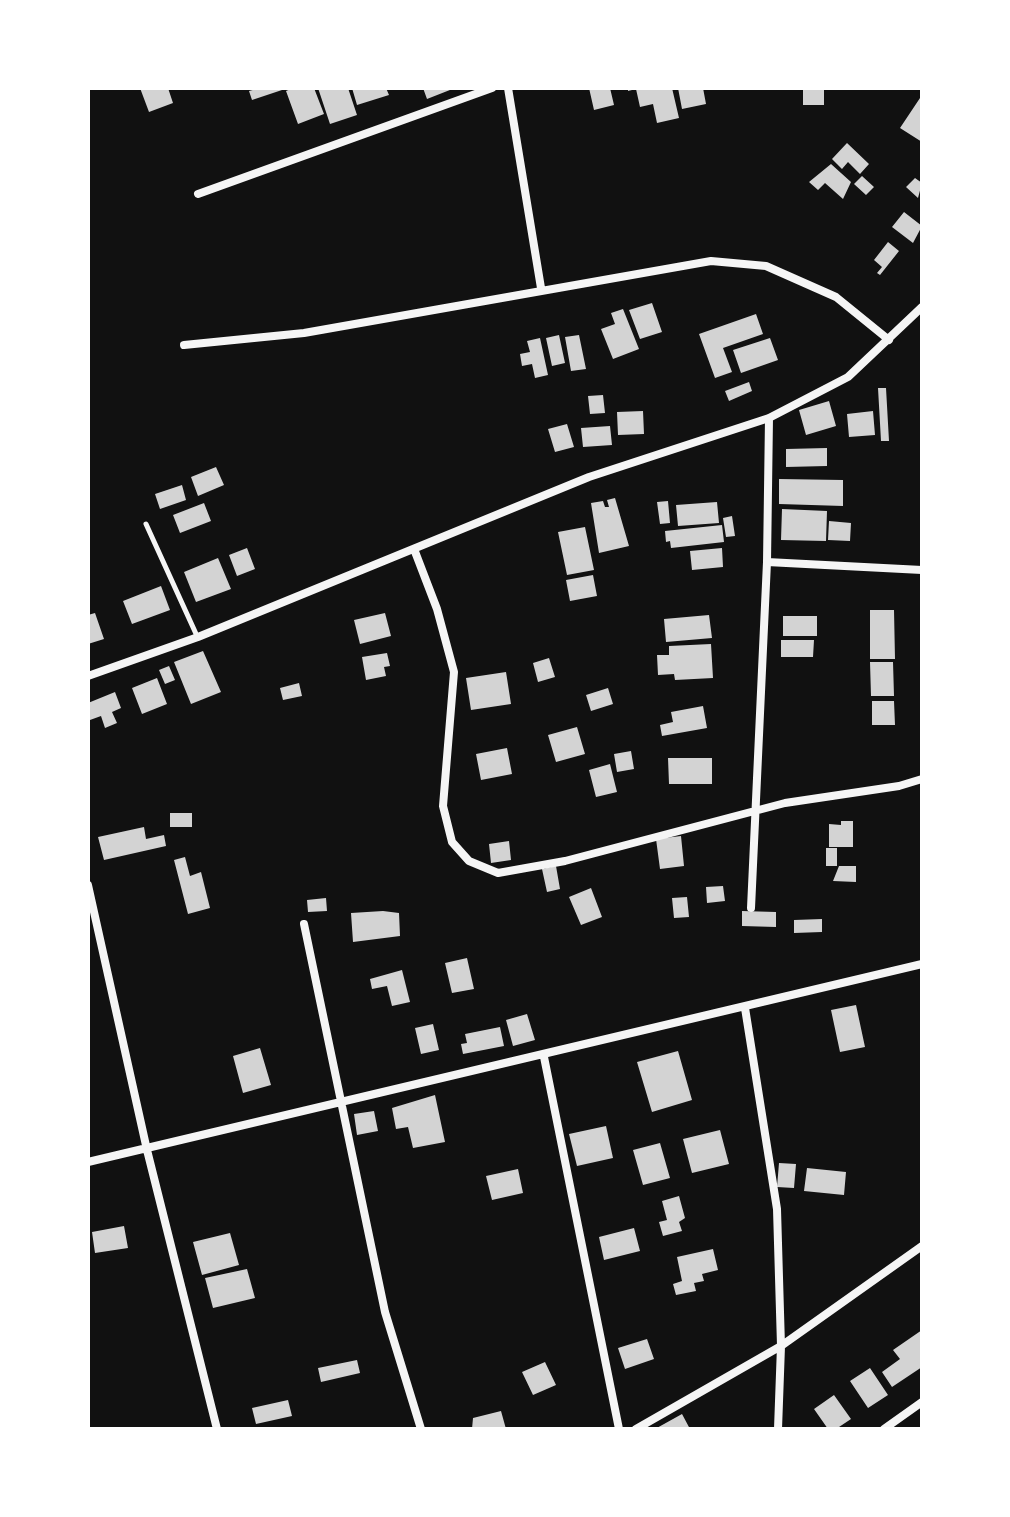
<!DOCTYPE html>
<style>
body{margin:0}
#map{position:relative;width:1010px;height:1517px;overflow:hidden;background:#111;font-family:"Exo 2",sans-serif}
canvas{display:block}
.frame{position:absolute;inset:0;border:90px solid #fff;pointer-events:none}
</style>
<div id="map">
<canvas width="1010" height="1517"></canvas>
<div class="frame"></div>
</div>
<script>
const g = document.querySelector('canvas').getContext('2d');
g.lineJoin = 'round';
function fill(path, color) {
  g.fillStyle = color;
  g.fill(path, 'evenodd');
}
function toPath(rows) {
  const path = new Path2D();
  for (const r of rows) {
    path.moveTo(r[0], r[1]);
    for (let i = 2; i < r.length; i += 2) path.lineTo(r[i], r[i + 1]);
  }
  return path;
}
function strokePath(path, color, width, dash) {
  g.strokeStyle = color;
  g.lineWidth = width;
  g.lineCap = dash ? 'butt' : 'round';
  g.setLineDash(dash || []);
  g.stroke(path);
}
const building = toPath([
 [140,88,168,88,173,103,149,112],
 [260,88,285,88,285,89,252,100,249,91],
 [293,88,314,88,324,114,298,124,286,91],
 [318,88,348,88,357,115,330,124],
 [352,88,386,88,389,95,357,105],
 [423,88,455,88,427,99],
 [589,88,610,88,614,105,594,110],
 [628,88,672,88,679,118,657,123,653,104,640,107,636,89,628,91],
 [678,88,703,88,706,104,682,109],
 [803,88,824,88,824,105,803,105],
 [920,98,922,99,922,142,900,128],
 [847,143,869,164,860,174,848,162,842,169,832,159],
 [831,164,851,182,843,199,825,183,818,190,809,182],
 [862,176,874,187,866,195,854,184],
 [915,178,922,183,918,198,906,187],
 [904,212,922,226,913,243,892,227],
 [888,242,899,251,880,275,877,273,882,267,874,260],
 [652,303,662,332,640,339,629,310],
 [623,309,639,349,613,359,601,329,615,324,611,313],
 [756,314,763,334,723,348,732,372,715,378,699,334],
 [559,335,565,363,552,366,546,338],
 [579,335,586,369,571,371,565,337],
 [540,338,548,375,535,378,532,364,522,366,520,354,530,352,527,341],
 [770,338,778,360,741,373,733,350],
 [749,382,752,391,729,401,725,391],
 [878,388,886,388,889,441,881,441],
 [603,395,605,413,590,414,588,396],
 [829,401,836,426,806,435,799,410],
 [643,411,644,434,618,435,617,412],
 [873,411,875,435,849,437,847,414],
 [567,424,574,447,555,452,548,429],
 [610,426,612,445,583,447,581,428],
 [827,448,827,466,786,467,786,449],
 [216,467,224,485,198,496,191,477],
 [779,479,843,480,843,506,779,504],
 [182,485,186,500,160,509,155,494],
 [615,498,629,546,599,553,591,503,603,501,605,507,609,507,607,500],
 [668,501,670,523,660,524,657,502],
 [717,502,719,523,678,526,676,505],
 [204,503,211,521,180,533,173,515],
 [782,509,827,511,826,541,781,540],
 [732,516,735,536,726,537,723,518],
 [829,521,851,523,850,541,828,540],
 [722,525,724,542,671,548,670,541,666,542,665,531],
 [585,527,594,570,567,575,558,532],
 [247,548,255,569,237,576,229,555],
 [722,548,723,567,692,570,690,551],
 [218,558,231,589,196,602,184,572],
 [593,575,597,596,570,601,566,580],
 [161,586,170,610,132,624,123,601],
 [870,610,894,610,895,659,870,659],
 [95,613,104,639,88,644,88,615],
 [385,613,391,636,360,644,354,620],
 [709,615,712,638,666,642,664,619],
 [783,616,817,616,817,636,783,636],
 [781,640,814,640,813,657,781,657],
 [711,644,713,678,675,680,674,674,658,675,657,655,669,655,669,646],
 [203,651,221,692,191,704,174,662],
 [387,653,390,666,384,667,386,676,366,680,362,657],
 [549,658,555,677,538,682,533,663],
 [870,662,893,662,894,696,871,696],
 [169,666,175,680,165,684,159,670],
 [506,672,511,704,471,710,466,678],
 [157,678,167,704,142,714,132,688],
 [299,683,302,696,283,700,280,688],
 [608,688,613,704,591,711,586,695],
 [115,692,121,708,112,712,117,723,105,728,101,716,90,720,88,703],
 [872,701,894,701,895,725,872,725],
 [703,706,707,728,662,736,660,725,673,722,671,712],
 [577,727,585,754,556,762,548,735],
 [507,748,512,774,481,780,476,754],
 [631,751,634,769,617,772,614,754],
 [668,758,712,758,712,784,669,784],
 [610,764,617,792,596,797,589,770],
 [170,813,192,813,192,827,170,827],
 [841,821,853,821,853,847,829,847,829,824,841,825],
 [144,827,146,839,164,835,166,846,104,860,98,837],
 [681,836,684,866,660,869,656,839],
 [509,841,511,860,491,863,489,844],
 [826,848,837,848,837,866,826,866],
 [185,857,190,876,201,872,210,908,188,914,174,860],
 [556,866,560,889,547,892,542,869],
 [839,866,856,866,856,882,833,881],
 [723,886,725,901,707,903,706,887],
 [591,888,602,917,581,925,569,897],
 [687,897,689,917,674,918,672,898],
 [326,898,327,911,308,912,307,900],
 [383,911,399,913,400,936,353,942,351,913],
 [742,911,776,912,776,927,742,926],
 [822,919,822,932,794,933,794,920],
 [467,958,474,989,452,993,445,963],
 [402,970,410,1002,392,1006,387,986,372,989,370,979],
 [856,1005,865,1047,840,1052,831,1010],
 [527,1014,535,1040,513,1046,506,1020],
 [433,1024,439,1050,421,1054,415,1028],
 [500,1027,504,1046,463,1054,461,1044,467,1043,465,1034],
 [260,1048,271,1085,243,1093,233,1056],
 [678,1051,692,1100,652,1112,637,1062],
 [435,1095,445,1142,413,1148,408,1127,396,1129,392,1108],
 [374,1111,378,1131,357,1135,354,1114],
 [606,1126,613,1158,577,1166,569,1134],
 [720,1130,729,1164,692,1173,683,1139],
 [660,1143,670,1178,643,1185,633,1150],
 [779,1163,796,1164,794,1188,777,1187],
 [807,1168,846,1172,844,1195,804,1191],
 [518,1169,523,1193,492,1200,486,1176],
 [679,1196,685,1218,679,1222,682,1231,663,1236,659,1222,667,1220,662,1201],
 [124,1226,128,1248,95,1253,92,1232],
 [634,1228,640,1251,604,1260,599,1237],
 [230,1233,239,1265,202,1275,193,1242],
 [713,1249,718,1270,702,1274,704,1281,694,1283,696,1291,676,1295,673,1284,682,1281,677,1257],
 [247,1269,255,1298,213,1308,205,1278],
 [922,1330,922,1367,892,1387,882,1372,900,1359,893,1350],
 [647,1339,654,1359,625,1369,618,1348],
 [357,1360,360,1373,321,1382,318,1368],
 [545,1362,556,1385,533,1395,522,1372],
 [870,1368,888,1395,868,1408,850,1381],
 [834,1395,851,1419,836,1429,828,1429,814,1409],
 [288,1400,292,1416,256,1424,252,1408],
 [501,1411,506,1429,472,1429,473,1418],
 [682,1414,690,1429,655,1429]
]);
const service = toPath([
 [146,524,197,636]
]);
const minor = toPath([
 [508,88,541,288],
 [198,194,492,88],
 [184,345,304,333,711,261,766,266,836,297,889,340],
 [414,549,437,609,454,672,443,806,452,842,469,861,498,873,565,861,785,803,899,786,922,779],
 [767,562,922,570],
 [88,676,198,637,589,477,769,418,848,377,922,307],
 [88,885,147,1150,217,1429],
 [751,908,767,562,769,418],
 [304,924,385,1312,421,1429],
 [745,1008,777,1209,781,1346,778,1429],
 [544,1057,619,1429],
 [88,1162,922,964],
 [636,1429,781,1346,922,1246],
 [884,1429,922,1402]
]);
fill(building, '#d3d3d3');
strokePath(service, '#f5f5f5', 5);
strokePath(minor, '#f5f5f5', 8);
</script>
